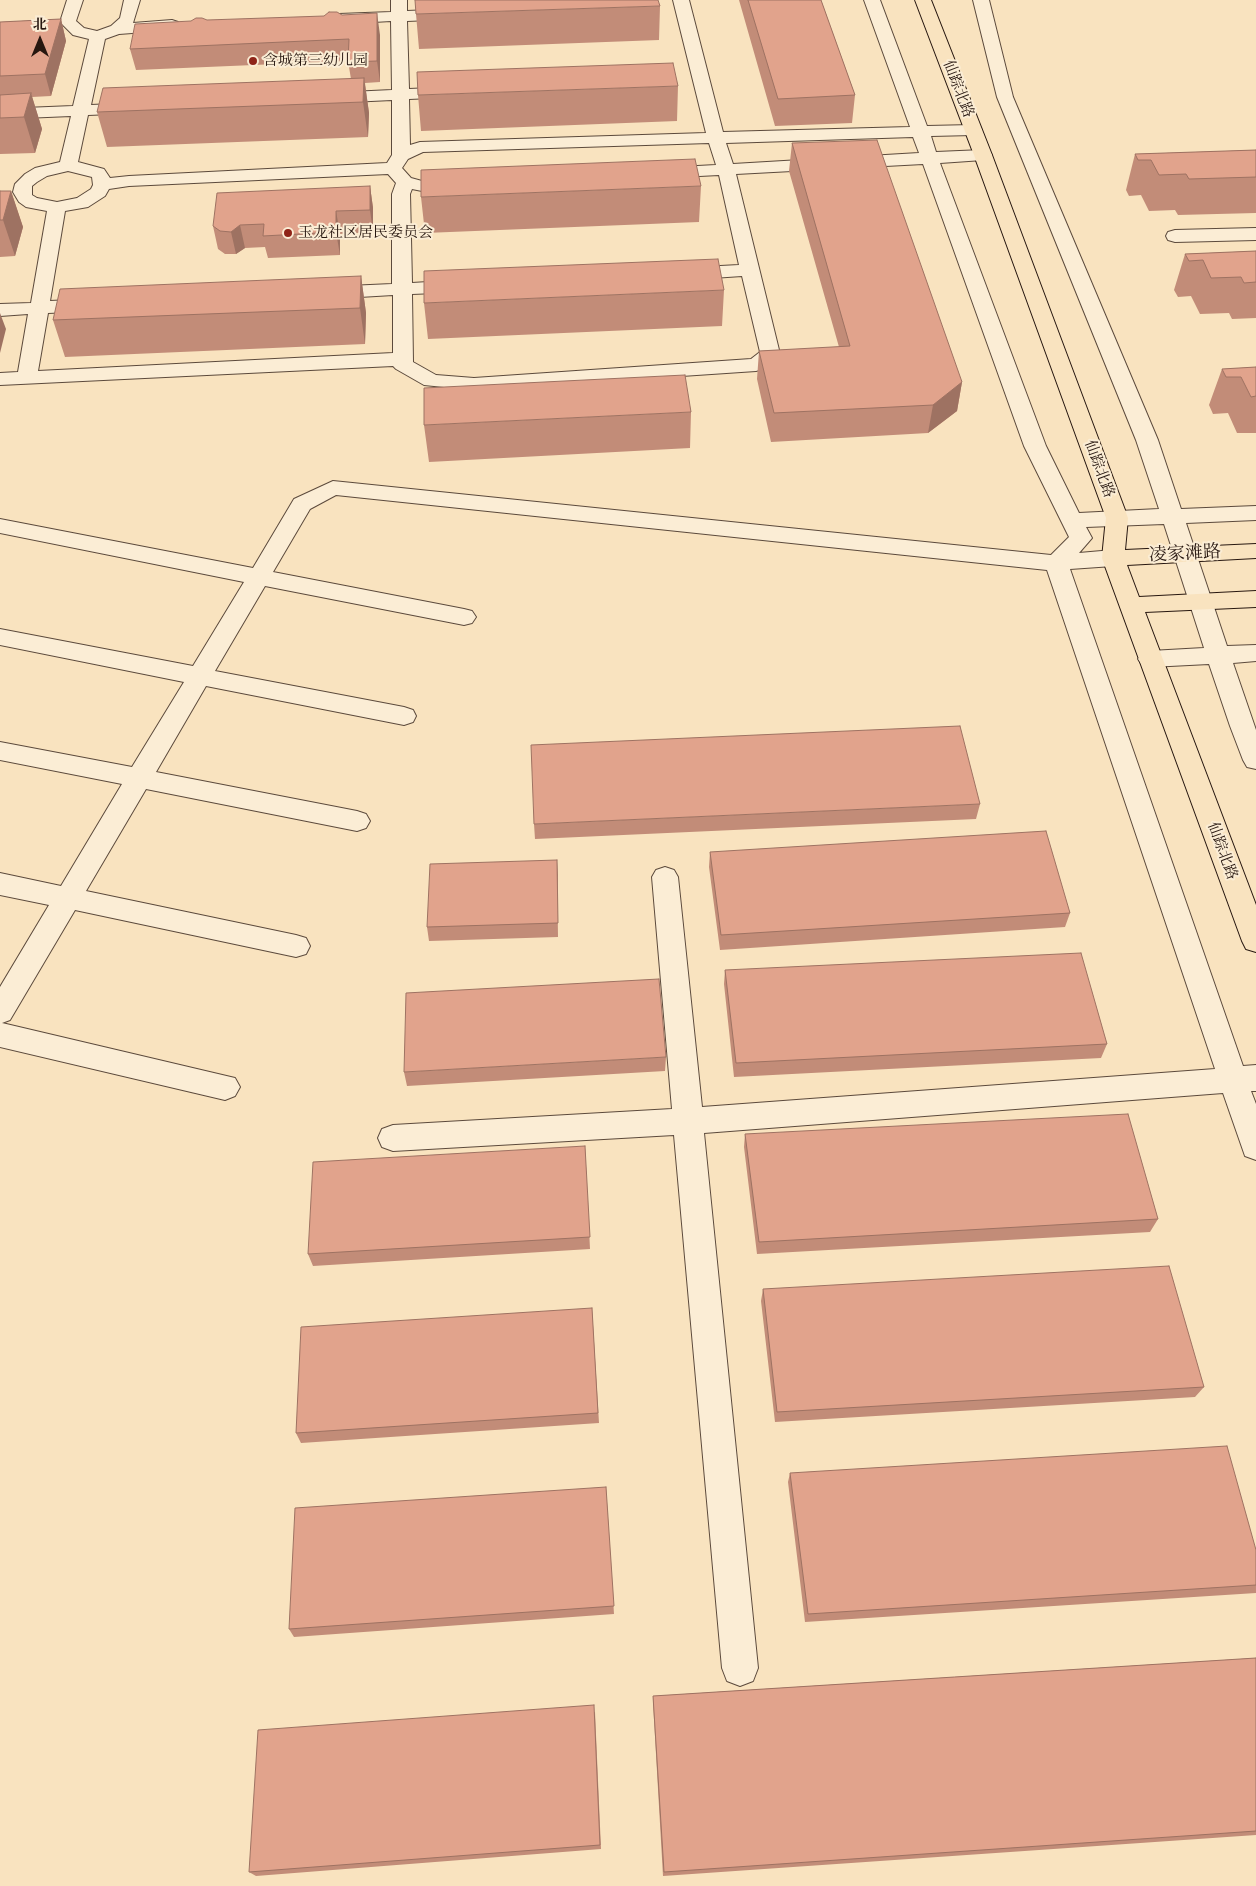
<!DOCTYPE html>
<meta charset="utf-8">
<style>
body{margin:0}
#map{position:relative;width:1256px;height:1886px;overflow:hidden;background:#f9e3bf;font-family:"Old Standard TT","Noto Serif SC",serif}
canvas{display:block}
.north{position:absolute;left:15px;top:15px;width:50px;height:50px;-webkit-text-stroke:4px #fbedd5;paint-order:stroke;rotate:0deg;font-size:14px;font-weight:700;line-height:20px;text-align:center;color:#271710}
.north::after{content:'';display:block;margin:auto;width:18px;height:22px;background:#271710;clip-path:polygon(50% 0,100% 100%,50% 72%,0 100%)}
</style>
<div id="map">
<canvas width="1256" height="1886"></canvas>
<div class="north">北</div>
</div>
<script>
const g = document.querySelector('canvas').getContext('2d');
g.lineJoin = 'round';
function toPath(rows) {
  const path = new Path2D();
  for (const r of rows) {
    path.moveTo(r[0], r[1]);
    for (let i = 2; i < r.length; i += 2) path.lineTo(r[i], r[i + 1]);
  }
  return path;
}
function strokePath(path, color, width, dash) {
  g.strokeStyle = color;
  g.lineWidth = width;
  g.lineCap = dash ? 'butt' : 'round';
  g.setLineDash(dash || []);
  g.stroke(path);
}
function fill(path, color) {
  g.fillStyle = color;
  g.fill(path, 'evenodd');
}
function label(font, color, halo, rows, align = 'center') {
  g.font = font + ' "Old Standard TT","Noto Serif SC",serif';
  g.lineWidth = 4;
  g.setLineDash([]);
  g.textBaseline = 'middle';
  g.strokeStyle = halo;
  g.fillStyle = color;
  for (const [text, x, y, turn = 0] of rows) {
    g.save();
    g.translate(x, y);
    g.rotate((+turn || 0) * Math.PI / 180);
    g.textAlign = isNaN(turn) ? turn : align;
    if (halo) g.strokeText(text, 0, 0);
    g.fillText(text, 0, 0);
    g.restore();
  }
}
const minor = toPath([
 [67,0,83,0,76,21,84,28,97,31,111,26,120,18,124,0,140,0,133,23,172,20,178,22,180,25,178,28,172,30,119,34,105,39,91,105,136,103,142,104,144,108,142,112,136,113,88,115,78,162,104,169,110,178,129,176,387,163,392,155,392,100,329,103,323,102,321,98,323,94,329,93,392,90,391,21,339,24,333,22,331,19,333,16,339,14,391,12,391,0,407,0,407,11,454,9,460,11,462,14,460,17,454,19,407,21,409,89,455,87,461,88,463,92,461,96,455,97,409,99,410,145,420,142,706,133,673,0,689,0,723,132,910,127,864,0,880,0,927,126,973,125,979,126,982,130,979,134,973,135,931,136,936,152,983,150,989,151,992,155,989,159,983,160,940,163,1046,446,1079,513,1159,509,1136,440,997,97,973,0,989,0,1013,97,1158,440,1181,509,1256,506,1256,520,1186,523,1227,646,1256,645,1256,661,1233,663,1256,730,1256,769,1247,767,1243,760,1230,726,1209,664,1150,667,1142,665,1138,659,1142,653,1150,651,1204,648,1164,524,1086,527,1092,538,1079,553,1113,550,1121,553,1124,558,1121,563,1113,566,1070,569,1243,1066,1256,1065,1256,1091,1251,1091,1256,1104,1256,1160,1245,1156,1223,1093,704,1133,758,1668,753,1681,740,1686,727,1681,722,1668,674,1135,393,1151,382,1147,378,1138,382,1129,393,1125,672,1109,652,877,656,870,665,867,674,870,678,877,702,1107,1215,1069,1047,570,336,495,310,509,273,572,464,609,472,611,476,617,472,623,464,625,265,586,215,671,404,707,413,710,416,716,413,722,404,725,206,686,156,772,357,811,366,814,370,821,366,828,357,831,146,789,86,891,296,935,306,938,310,946,306,954,296,957,75,910,10,1020,2,1023,235,1078,240,1087,235,1096,225,1100,0,1047,0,987,49,905,0,895,0,873,61,886,122,784,0,760,0,742,132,767,184,682,0,645,0,629,193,666,244,582,0,533,0,519,253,568,294,499,333,481,1051,555,1069,537,1024,446,923,164,736,174,780,354,763,369,756,371,474,390,424,385,396,369,393,366,0,385,0,373,18,372,28,314,0,316,0,304,31,303,47,211,26,207,19,202,13,192,15,184,25,174,35,168,60,162,71,116,0,119,0,109,73,106,89,39,73,35,60,22,67,0],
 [913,137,919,153,733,164,726,143,913,137],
 [709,143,716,165,660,168,654,169,651,173,654,177,660,178,719,175,739,265,683,268,676,270,673,274,676,278,683,280,742,276,760,352,751,359,474,378,436,375,413,362,412,294,460,292,467,290,470,286,467,282,460,280,412,283,410,194,412,189,422,191,458,189,464,188,467,184,464,180,458,179,422,181,411,178,402,168,408,159,423,152,709,143],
 [68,171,92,177,93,185,91,189,77,198,57,202,37,198,32,195,32,186,37,182,47,176,68,171],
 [388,174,396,183,392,194,392,284,326,287,319,289,316,293,319,297,326,299,393,295,393,353,38,371,48,313,93,311,100,309,103,305,100,301,93,299,50,301,65,211,88,207,105,196,109,189,129,186,388,174],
 [1256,228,1256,240,1175,242,1168,240,1166,236,1168,232,1175,230,1256,228]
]);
const major = toPath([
 [915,0,931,0,992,155,1128,518,1125,550,1256,544,1256,558,1127,565,1139,597,1256,591,1256,607,1145,612,1256,905,1256,952,1246,949,1242,941,1102,558,1106,518,974,155,915,0]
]);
const wall = toPath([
 [739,0,821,0,855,95,852,123,775,126],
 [660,6,659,40,419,49,416,14],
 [61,19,66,41,51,96,32,97,42,129,35,153,0,154,0,22],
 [207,20,380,35,380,82,365,83,369,113,368,137,107,147,97,112,351,79,348,61,136,70,130,49],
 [678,86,677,121,421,131,418,95],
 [792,143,962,382,957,411,928,433,771,442,757,379,759,351,839,347,789,171],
 [1256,150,1256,213,1178,215,1175,210,1149,211,1141,195,1129,196,1126,190,1135,154],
 [370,186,373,208,373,232,340,234,340,255,268,258,265,247,245,248,236,254,225,254,218,249,213,226],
 [701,186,699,222,425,233,421,197],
 [0,191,11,191,23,227,15,256,0,257],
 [1256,251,1256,318,1232,319,1229,313,1200,314,1191,296,1178,297,1174,290,1185,254],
 [361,276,366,313,365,344,65,357,53,320],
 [724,290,722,326,428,339,424,303],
 [1256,367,1256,433,1237,433,1228,413,1213,414,1209,405,1222,369],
 [691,412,690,448,429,462,424,425],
 [980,804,976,819,535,839,534,824],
 [710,852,1070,913,1065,927,720,950,709,867],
 [557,860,558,937,429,941,427,927],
 [725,970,1107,1044,1101,1058,734,1077,724,984],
 [666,1057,665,1071,407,1086,404,1072],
 [745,1134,1158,1219,1150,1232,757,1254,744,1147],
 [585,1146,590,1249,313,1266,308,1254],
 [763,1289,1204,1387,1195,1397,775,1422,761,1301],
 [592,1308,599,1423,301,1443,296,1433],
 [790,1473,1256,1550,1256,1593,805,1622,788,1482],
 [606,1487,614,1614,294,1637,289,1629],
 [1256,1658,1256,1835,663,1876,653,1702,653,1696],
 [595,1712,601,1849,256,1876,249,1872]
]);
const shadedWall = toPath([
 [377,13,380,35,380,82,377,61],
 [61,19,66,41,51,96,45,74],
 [364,78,369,113,368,137,363,102],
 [31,93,42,129,35,153,24,117],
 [370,186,373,208,373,232,370,210],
 [11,191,23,227,15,256,3,220],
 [336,211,340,234,340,255,336,232],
 [240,225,245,248,236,254,231,232],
 [361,276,366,313,365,344,360,308],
 [0,313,6,329,0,353],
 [962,382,957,411,928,433,933,405],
 [557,860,558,875,558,937,558,923]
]);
const building = toPath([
 [415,0,658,0,660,6,416,14,415,0],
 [748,0,821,0,855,95,778,99,748,0],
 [329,12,337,12,342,15,377,13,377,61,348,62,349,39,130,49,135,24,191,21,196,18,202,18,207,20,324,16,329,12],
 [61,19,45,74,0,76,0,22,61,19],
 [673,63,678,86,418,95,417,72,673,63],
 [364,78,363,102,97,112,103,88,364,78],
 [31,93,24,117,0,118,0,95,31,93],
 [877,140,962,382,933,405,774,413,759,351,850,346,792,143,877,140],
 [1256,150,1256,177,1189,179,1186,174,1159,175,1151,160,1138,160,1135,154,1256,150],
 [695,159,701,186,421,197,421,170,695,159],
 [370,186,370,210,336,211,336,232,263,236,264,224,240,225,231,232,220,231,213,226,217,193,370,186],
 [0,191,11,191,3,220,0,220,0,191],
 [1256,251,1256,282,1244,283,1241,277,1211,278,1203,260,1189,261,1185,254,1256,251],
 [718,259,724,290,424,303,424,271,718,259],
 [361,276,360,308,53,320,60,289,361,276],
 [1256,367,1256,396,1251,397,1241,377,1226,377,1222,369,1256,367],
 [685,375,691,412,424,425,424,388,685,375],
 [960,726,980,804,534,824,531,745,960,726],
 [1046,831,1070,913,721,935,710,852,1046,831],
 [557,860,558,923,427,927,430,864,557,860],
 [1081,953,1107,1044,736,1063,725,970,1081,953],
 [659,979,666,1057,404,1072,406,993,659,979],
 [1128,1114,1158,1219,759,1242,745,1134,1128,1114],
 [585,1146,590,1237,308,1254,313,1162,585,1146],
 [1169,1266,1204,1387,777,1412,763,1289,1169,1266],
 [592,1308,598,1413,296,1433,301,1327,592,1308],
 [1227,1446,1256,1550,1256,1585,808,1614,790,1473,1227,1446],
 [606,1487,614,1606,289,1629,295,1508,606,1487],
 [1256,1658,1256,1831,664,1872,653,1696,1256,1658],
 [594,1705,600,1845,249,1872,258,1730,594,1705]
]);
const markers = [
 [253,61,5,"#8f2418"],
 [288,233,5,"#8f2418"]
];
const farPoinames = [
 ["含城第三幼儿园",263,61],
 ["玉龙社区居民委员会",298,233]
];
const farStreetnames = [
 ["仙踪北路",958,89,69],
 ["仙踪北路",1099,469,70],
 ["仙踪北路",1222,851,70]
];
const streetNames = [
 ["凌家滩路",1185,554,-3]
];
strokePath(minor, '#5c4a3c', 2);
strokePath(major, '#271710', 2);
fill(minor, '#fbedd5');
fill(major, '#f9e3bf');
fill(wall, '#c28c78');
fill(shadedWall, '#9e7262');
fill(building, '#e1a38c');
strokePath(building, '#9e7262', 1);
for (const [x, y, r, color] of markers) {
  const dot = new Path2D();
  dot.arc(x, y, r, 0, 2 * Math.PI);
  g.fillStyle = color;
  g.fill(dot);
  strokePath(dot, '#fbedd5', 2);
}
label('15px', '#271710', '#fbedd5', farPoinames, 'left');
label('15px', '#271710', '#fbedd5', farStreetnames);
label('18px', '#271710', '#fbedd5', streetNames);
</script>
